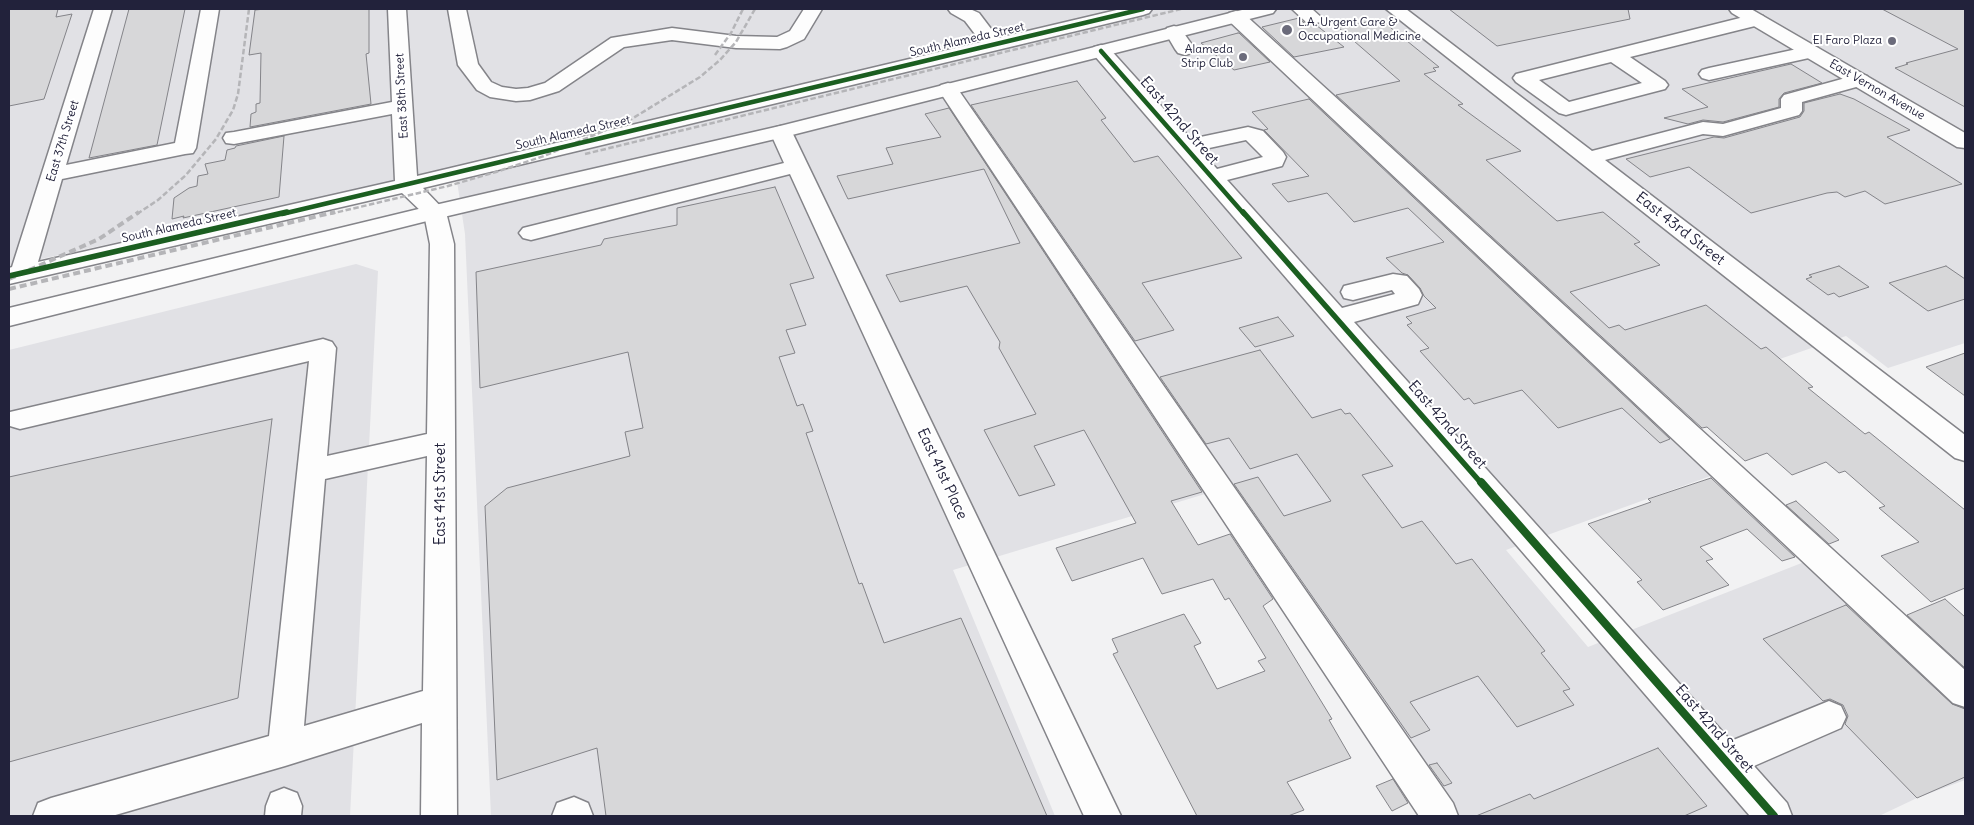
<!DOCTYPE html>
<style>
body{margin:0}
#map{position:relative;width:1974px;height:825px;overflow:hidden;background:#f2f2f3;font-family:Delius,sans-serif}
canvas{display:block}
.frame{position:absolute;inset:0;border:10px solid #22223b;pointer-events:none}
</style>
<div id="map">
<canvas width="1974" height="825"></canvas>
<div class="frame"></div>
</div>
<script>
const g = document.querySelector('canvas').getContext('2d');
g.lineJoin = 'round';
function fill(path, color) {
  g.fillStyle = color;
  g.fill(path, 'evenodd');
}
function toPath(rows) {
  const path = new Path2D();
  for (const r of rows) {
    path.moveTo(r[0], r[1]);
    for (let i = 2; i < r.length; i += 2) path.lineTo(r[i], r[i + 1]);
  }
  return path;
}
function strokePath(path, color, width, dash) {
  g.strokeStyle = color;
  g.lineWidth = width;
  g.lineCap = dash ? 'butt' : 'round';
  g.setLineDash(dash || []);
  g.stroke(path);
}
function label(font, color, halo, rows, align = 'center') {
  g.font = font + ' Delius,sans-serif';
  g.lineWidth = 4;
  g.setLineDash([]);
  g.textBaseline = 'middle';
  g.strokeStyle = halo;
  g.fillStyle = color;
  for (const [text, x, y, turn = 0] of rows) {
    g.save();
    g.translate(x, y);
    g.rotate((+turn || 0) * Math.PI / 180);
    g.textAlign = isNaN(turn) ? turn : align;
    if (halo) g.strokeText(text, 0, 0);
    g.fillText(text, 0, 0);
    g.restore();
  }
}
const built = toPath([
 [9,9,1965,9,1965,343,1888,368,1846,336,1659,401,1730,469,1506,550,1588,647,1827,553,1965,677,1965,780,1917,798,1879,816,1442,816,1215,491,953,570,1055,816,491,816,465,234,455,168,9,266],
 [356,264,378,271,350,816,9,816,9,350]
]);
const building = toPath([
 [9,9,58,9,56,17,72,14,44,99,9,106,9,9],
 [129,9,185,9,157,145,89,158,129,9],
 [265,9,369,9,369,53,366,54,371,104,250,127,251,114,256,112,256,104,260,103,261,53,249,55,255,10,265,9],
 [1449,9,1628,9,1630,19,1497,46,1449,9],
 [1882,9,1965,9,1965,107,1895,68,1908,64,1906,63,1958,49,1882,9],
 [1299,18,1305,24,1316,25,1344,47,1294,57,1262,27,1299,18],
 [1380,19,1439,67,1433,68,1436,71,1424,74,1463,104,1458,105,1521,151,1486,160,1557,221,1603,212,1640,242,1634,244,1660,265,1570,292,1609,328,1619,325,1625,330,1706,305,1761,349,1766,347,1813,387,1808,388,1865,434,1869,432,1965,510,1965,588,1931,602,1881,556,1919,542,1879,508,1885,506,1845,471,1839,473,1826,462,1792,475,1767,453,1745,461,1707,427,1702,428,1336,95,1400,81,1339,28,1380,19],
 [1238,33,1239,33,1270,62,1234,70,1201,43,1238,33],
 [1791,64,1822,83,1784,93,1779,99,1779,107,1723,122,1703,120,1688,124,1664,118,1708,107,1682,89,1791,64],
 [1077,81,1106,118,1101,120,1134,162,1158,156,1242,258,1142,283,1174,330,1135,341,971,105,1077,81],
 [1840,94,1854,99,1910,130,1887,137,1962,184,1885,204,1865,191,1845,197,1837,192,1827,193,1751,213,1689,167,1650,177,1626,159,1714,137,1724,138,1800,117,1804,111,1804,103,1840,94],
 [1309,99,1670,439,1660,443,1622,408,1558,428,1522,390,1474,404,1469,398,1464,400,1420,351,1429,348,1407,325,1412,323,1406,317,1436,308,1424,296,1420,288,1408,275,1402,273,1386,258,1444,242,1408,208,1354,222,1327,193,1288,202,1272,184,1309,176,1264,130,1268,129,1252,112,1309,99],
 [949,108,1202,492,1171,501,1198,545,1230,534,1273,599,1263,606,1332,719,1329,720,1351,758,1287,782,1304,810,1288,816,1197,816,1113,654,1118,652,1112,639,1184,614,1201,643,1194,646,1217,689,1265,671,1258,661,1266,658,1229,598,1225,600,1213,579,1162,594,1143,558,1072,581,1056,548,1136,523,1084,430,1034,446,1055,485,1019,496,984,430,1036,414,999,348,1000,342,967,286,900,302,886,275,1020,243,984,169,848,199,846,195,837,176,893,164,886,148,941,137,925,114,949,108],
 [284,136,279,197,183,218,184,216,172,219,174,198,189,188,197,186,198,176,208,174,205,164,225,160,227,150,235,148,236,146,284,136],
 [775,187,814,278,790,284,806,325,786,330,795,353,779,357,797,406,803,404,813,431,806,433,859,584,862,583,884,643,961,618,1047,816,606,816,597,748,497,780,485,506,507,488,630,456,625,432,643,428,628,352,480,388,476,272,601,245,604,239,677,225,677,208,775,187],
 [1839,266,1869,287,1839,297,1834,293,1828,295,1806,279,1812,277,1809,275,1839,266],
 [1946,266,1965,279,1965,299,1928,311,1889,283,1946,266],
 [1278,317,1294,336,1255,347,1239,328,1278,317],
 [1260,350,1312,418,1341,409,1345,414,1350,413,1393,466,1362,475,1402,528,1422,521,1456,564,1472,559,1545,651,1541,653,1570,689,1563,691,1574,705,1517,727,1478,676,1410,702,1430,730,1411,738,1234,484,1258,477,1284,516,1331,501,1297,454,1250,469,1229,438,1206,444,1160,377,1260,350],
 [1965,353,1965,396,1926,367,1965,353],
 [272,419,238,698,9,762,9,477,272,419],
 [1711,478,1795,557,1782,561,1747,529,1700,547,1713,559,1706,561,1729,585,1663,610,1637,582,1642,580,1588,524,1651,502,1648,499,1711,478],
 [1796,501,1839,540,1829,544,1786,505,1796,501],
 [1945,599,1965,617,1965,668,1907,615,1945,599],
 [1846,605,1952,704,1965,709,1965,777,1917,798,1845,724,1848,716,1843,705,1830,699,1823,701,1763,639,1846,605],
 [1658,748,1707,806,1684,816,1476,816,1530,794,1534,799,1658,748],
 [1437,763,1452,783,1444,786,1429,765,1437,763],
 [1393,779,1408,803,1392,811,1376,786,1393,779]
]);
const minor = toPath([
 [94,9,112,9,66,165,175,143,201,9,219,9,196,148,193,153,185,154,62,179,38,262,395,181,392,114,234,144,226,143,223,138,226,133,234,132,392,102,388,9,406,9,417,176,981,42,965,21,951,13,948,9,970,9,979,13,998,38,1121,9,1152,9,1149,13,1143,15,423,188,446,212,454,244,457,816,421,816,422,723,285,766,112,816,33,816,38,803,51,798,269,736,309,361,20,429,10,426,10,412,323,339,332,342,336,348,327,456,427,434,430,244,424,214,402,193,9,284,9,268,12,267,94,9],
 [427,456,423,691,304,726,325,479,427,456],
 [448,9,466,9,478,64,491,82,502,87,516,89,528,88,545,83,611,38,672,28,736,36,777,37,790,31,804,9,822,9,804,39,787,47,780,49,736,48,672,40,624,47,559,91,530,100,516,101,490,97,477,90,461,69,458,65,448,9],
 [1292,9,1312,9,1322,18,1320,22,1313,24,1306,22,1292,9],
 [1386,9,1406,9,1592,151,1703,122,1723,124,1781,108,1781,99,1784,95,1860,74,1867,76,1870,80,1867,84,1802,102,1802,111,1799,115,1723,136,1703,134,1605,160,1965,435,1965,461,1955,458,1386,9],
 [1236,11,1243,13,1965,670,1965,707,1953,703,1229,21,1227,17,1229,13,1236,11],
 [1756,14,1763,16,1765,20,1763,24,1630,57,1665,81,1668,85,1665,89,1573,113,1566,115,1559,113,1516,82,1513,78,1516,74,1756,14],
 [1611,62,1642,83,1569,102,1539,80,1611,62],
 [1174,26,1181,28,1183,32,1195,49,1192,53,1185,55,1178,53,1175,49,1165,32,1167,28,1174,26],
 [1101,45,1108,47,1191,139,1248,127,1263,131,1283,152,1286,157,1282,166,1227,180,1342,308,1395,294,1392,290,1353,300,1344,298,1341,292,1344,286,1393,274,1407,276,1419,289,1422,295,1418,304,1354,322,1731,741,1829,701,1841,706,1846,717,1841,728,1754,766,1787,803,1792,816,1750,816,1094,55,1091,51,1094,47,1101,45],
 [1246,140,1263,157,1217,169,1200,150,1246,140],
 [1811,46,1818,48,1821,52,1818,56,1709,80,1702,78,1699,74,1702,70,1709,68,1811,46],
 [948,83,955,85,1453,803,1458,816,1419,816,938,89,941,85,948,83],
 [781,126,788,128,792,132,1121,816,1084,816,790,174,531,240,523,238,519,233,523,228,784,163,770,132,774,128,781,126],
 [284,788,297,793,302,806,301,816,265,816,266,806,271,793,284,788],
 [574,797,588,803,593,816,552,816,557,803,574,797]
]);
const major = toPath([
 [1246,9,1276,9,1273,13,788,136,435,219,9,326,9,308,435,205,780,126,1246,9],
 [1729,9,1751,9,1965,133,1965,148,1957,147,1732,13,1729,9]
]);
const railFar1 = toPath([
 [715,55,731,33,743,9],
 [585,154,1181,9],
 [137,214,158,200,186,175,216,139,233,110,238,94,249,9],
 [330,214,448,186,496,172,544,156,630,120,700,77,720,60,736,42,755,9]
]);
const rail = toPath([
 [9,279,99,239,139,212],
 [9,289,335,212]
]);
const cyclewayFar2 = toPath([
 [1101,51,1244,214],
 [282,214,1143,9]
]);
const cyclewayFar1 = toPath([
 [1243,212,1482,484],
 [9,276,287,212]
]);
const cycleway = toPath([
 [1481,482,1774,816]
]);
const markers = [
 [1287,30,6,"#6b6b7b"],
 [1892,41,5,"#6b6b7b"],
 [1243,57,5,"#6b6b7b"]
];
const farPoinames = [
 ["L.A. Urgent Care &",1298,23,"left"],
 ["Occupational Medicine",1298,37,"left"],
 ["El Faro Plaza",1882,41],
 ["Alameda",1233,50],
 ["Strip Club",1233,64]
];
const farStreetnames = [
 ["South Alameda Street",967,40,-13],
 ["East Vernon Avenue",1877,90,30],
 ["East 38th Street",402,96,-93],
 ["South Alameda Street",573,133,-13],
 ["East 37th Street",63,141,-73],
 ["South Alameda Street",179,226,-13]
];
const streetNames = [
 ["East 42nd Street",1179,121,49],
 ["East 43rd Street",1680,229,38],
 ["East 42nd Street",1447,425,49],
 ["East 41st Place",942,474,65],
 ["East 41st Street",441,494,-90],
 ["East 42nd Street",1714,729,49]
];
fill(built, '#e1e1e5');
fill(building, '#d7d7d9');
strokePath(building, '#848489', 1);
strokePath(minor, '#848489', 3);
strokePath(major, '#848489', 3);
fill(minor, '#fdfdfd');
fill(major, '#fdfdfd');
strokePath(railFar1, '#b5b5b8', 2.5, [5.5, 2.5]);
strokePath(rail, '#b5b5b8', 4, [7, 4]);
strokePath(cyclewayFar2, '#1b5e20', 4.5);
strokePath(cyclewayFar1, '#1b5e20', 5.5);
strokePath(cycleway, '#1b5e20', 8);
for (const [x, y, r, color] of markers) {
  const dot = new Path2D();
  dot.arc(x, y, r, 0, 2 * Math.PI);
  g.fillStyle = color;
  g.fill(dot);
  strokePath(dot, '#fff', 2);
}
label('12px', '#22223b', '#fff', farPoinames, 'right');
label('12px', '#22223b', '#fff', farStreetnames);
label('15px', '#22223b', '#fff', streetNames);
</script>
